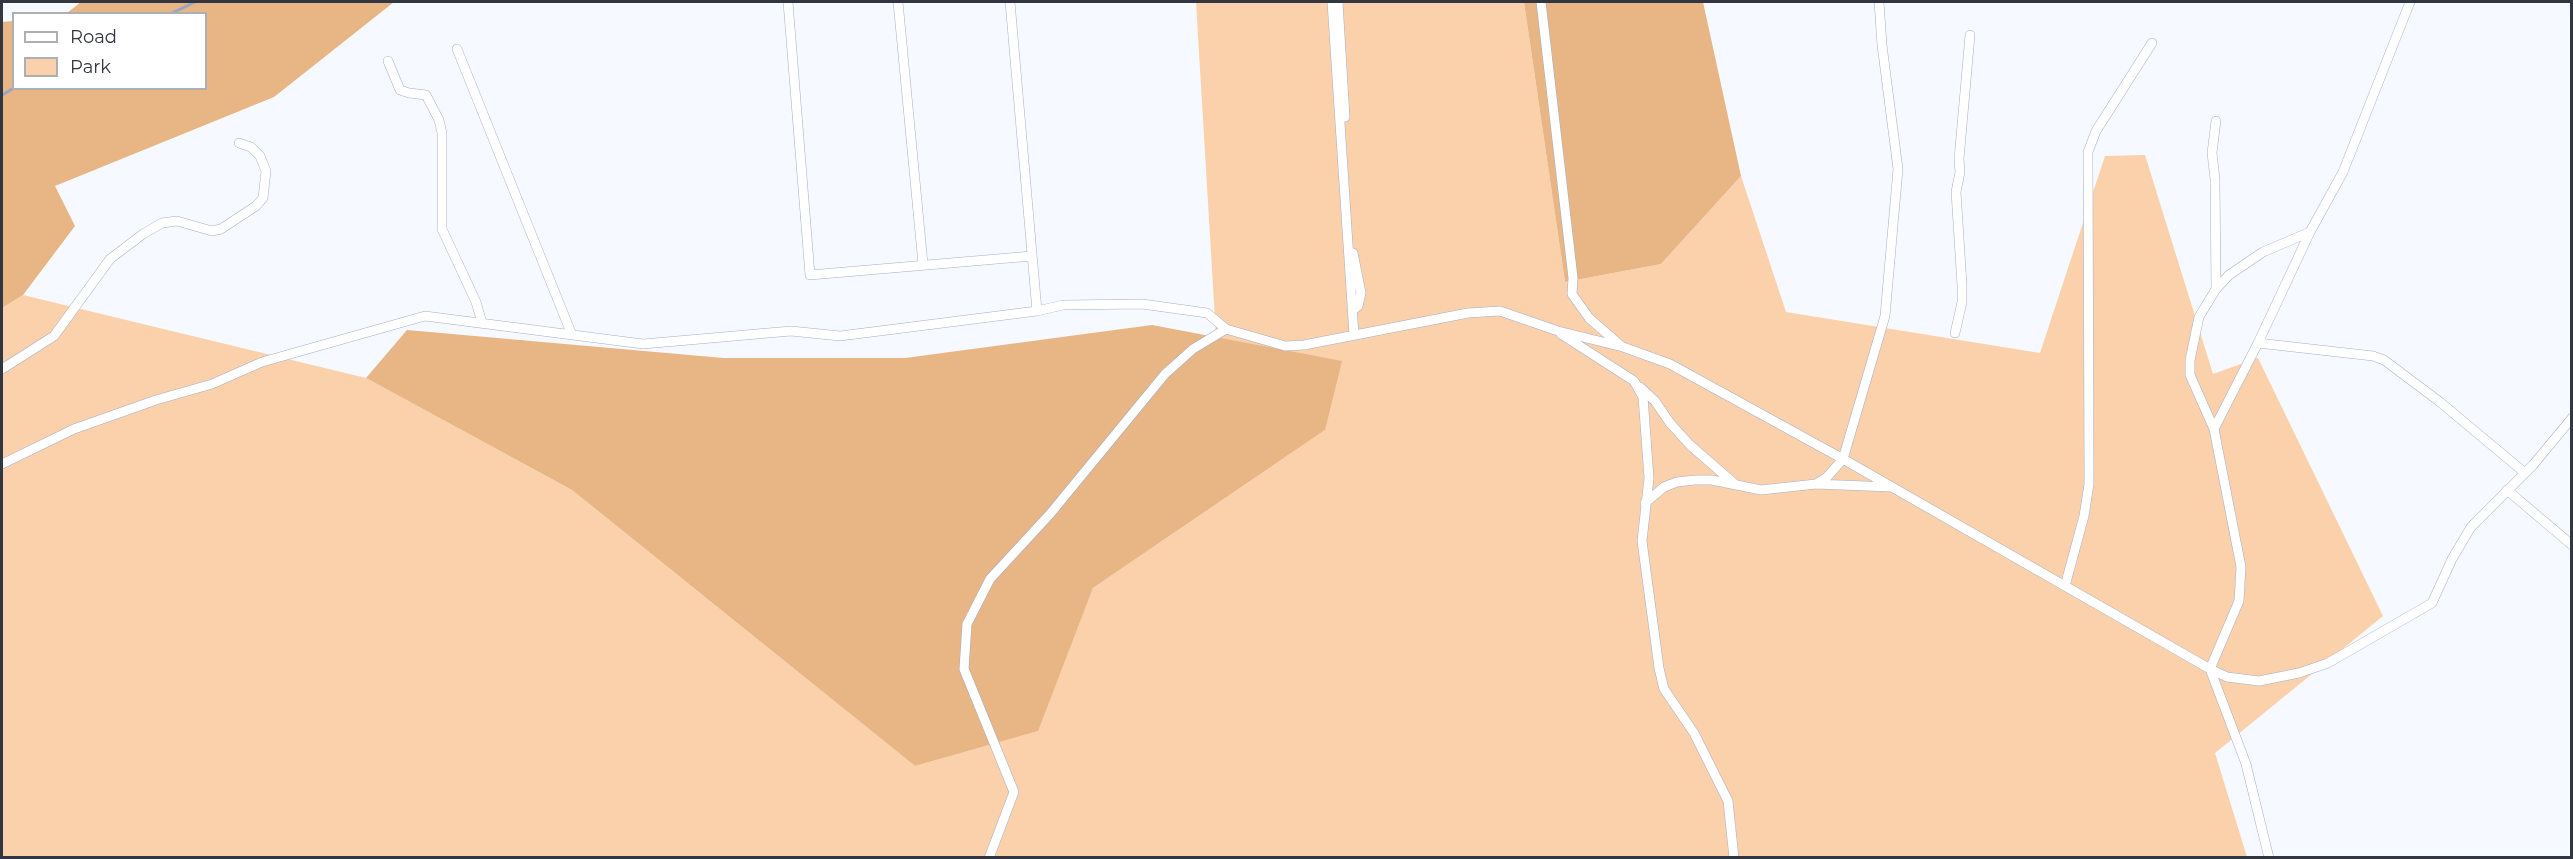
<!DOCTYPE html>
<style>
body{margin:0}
#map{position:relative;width:2573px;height:859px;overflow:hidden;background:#f6f9ff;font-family:Montserrat,sans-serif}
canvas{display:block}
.frame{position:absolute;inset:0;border:3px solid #313641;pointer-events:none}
.legend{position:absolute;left:12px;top:12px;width:195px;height:78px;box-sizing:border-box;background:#fff;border:2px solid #adafb3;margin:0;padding:8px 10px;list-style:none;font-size:18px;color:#313641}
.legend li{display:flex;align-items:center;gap:12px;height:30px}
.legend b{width:30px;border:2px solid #adafb3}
</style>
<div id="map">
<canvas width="2573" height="859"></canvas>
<div class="frame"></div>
<ul class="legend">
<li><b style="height:8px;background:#fff"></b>Road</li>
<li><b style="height:16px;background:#fad1ab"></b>Park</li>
</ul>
</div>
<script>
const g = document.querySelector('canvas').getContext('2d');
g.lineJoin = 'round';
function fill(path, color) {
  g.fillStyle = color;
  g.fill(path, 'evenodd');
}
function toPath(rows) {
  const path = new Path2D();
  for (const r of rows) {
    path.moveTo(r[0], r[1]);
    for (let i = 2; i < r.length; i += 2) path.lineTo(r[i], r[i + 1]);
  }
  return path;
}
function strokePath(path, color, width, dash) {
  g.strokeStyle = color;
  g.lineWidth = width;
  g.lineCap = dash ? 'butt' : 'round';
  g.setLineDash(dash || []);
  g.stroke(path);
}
const green = toPath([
 [1196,2,1524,2,1565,282,1661,264,1741,176,1786,312,2040,353,2105,156,2145,155,2213,374,2258,358,2383,616,2215,753,2247,857,2,857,2,308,23,295,366,378,572,490,915,766,1037,731,1093,588,1325,430,1216,337]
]);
const forest = toPath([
 [81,2,394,2,274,97,55,186,75,226,23,295,2,308,2,22,13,21,14,88,206,88,206,14,67,13],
 [1524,2,1703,2,1741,176,1661,264,1565,282],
 [1152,325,1342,361,1325,430,1093,588,1038,731,915,766,572,490,366,378,407,330,723,358,905,358]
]);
const stream = toPath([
 [170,14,195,2],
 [2,95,14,88]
]);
const minor = toPath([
 [788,2,810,275,1032,256],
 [898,2,923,264],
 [1010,2,1037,311],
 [1332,2,1354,335],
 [1338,2,1345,117],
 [1541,2,1573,278,1572,294,1589,318,1621,346],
 [457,49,572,335],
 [388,61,400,90,409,93,426,95,439,120,442,133,442,229,476,302,482,323],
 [2216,121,2212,153,2215,179,2216,289],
 [1353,310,1358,306,1361,293,1353,253],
 [1955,333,1962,302,1962,285,1956,192,1960,172,1959,159,1970,35],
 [1561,334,1634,381,1643,397,1649,478,1642,541,1659,668,1664,689,1694,733,1728,801,1734,858],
 [2258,343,2373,356,2384,360,2440,402,2525,473],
 [2,369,54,336,110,259,143,234,162,223,177,221,212,231,221,229,256,206,263,198,266,171,260,156,251,147,239,143],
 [1640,387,1655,401,1670,423,1690,445,1736,485],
 [2214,429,2258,343,2310,232],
 [2,464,74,429,156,400,212,384,262,362,425,316,643,344,791,331,840,336,1037,311,1063,305,1142,304,1207,313,1226,329,1285,346,1304,345,1468,313,1500,311,1558,331,1623,347,1670,364,1843,459,2210,669,2227,677,2259,681,2299,673,2328,663,2432,603,2452,559,2471,527,2533,465,2572,418],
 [1816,484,1891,487],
 [2507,490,2572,545],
 [1645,503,1664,487,1677,482,1695,480,1712,480,1761,490,1816,484,1827,477,1843,459,1885,316,1898,169,1882,45,1879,2],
 [2065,586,2084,516,2089,484,2088,152,2096,131,2152,43],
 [989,858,1014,792,964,669,967,624,990,579,1050,514,1165,374,1193,349,1226,329],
 [2269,858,2246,764,2210,669,2239,601,2241,567,2214,429,2190,375,2190,360,2199,317,2216,289,2229,275,2263,252,2310,232,2343,172,2410,2]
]);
fill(green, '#fad1ab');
fill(forest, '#e8b584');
strokePath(stream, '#98a6c2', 3);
strokePath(minor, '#a2afca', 10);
strokePath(minor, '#fff', 9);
</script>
